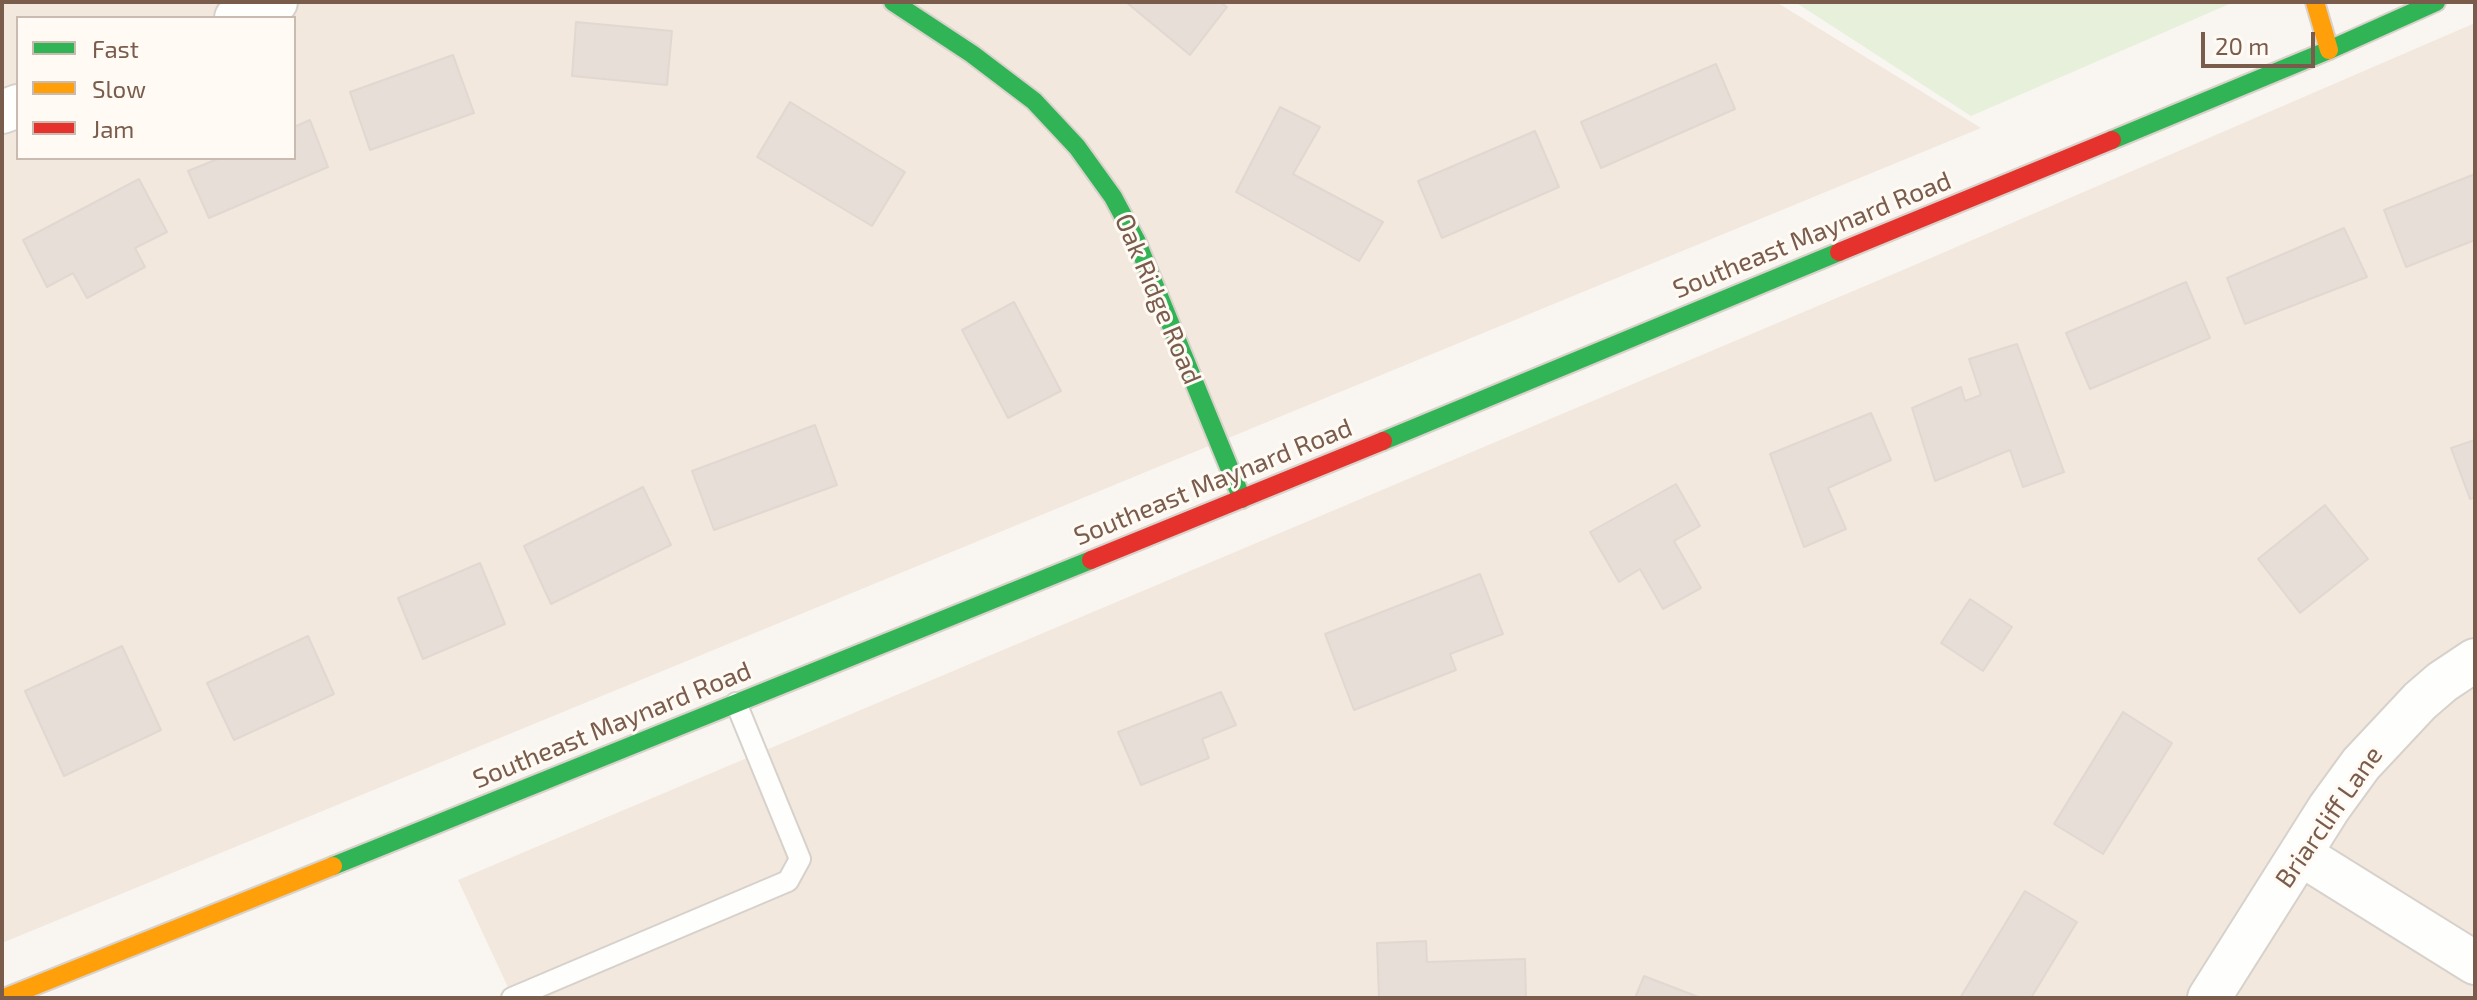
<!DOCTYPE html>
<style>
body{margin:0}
#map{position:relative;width:2477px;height:1000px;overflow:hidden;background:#f9f5f0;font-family:"Exo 2",sans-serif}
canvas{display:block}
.frame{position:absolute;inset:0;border:4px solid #7a5c4d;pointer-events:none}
.legend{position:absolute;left:16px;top:16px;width:280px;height:144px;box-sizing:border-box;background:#fffaf3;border:2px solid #cabbb1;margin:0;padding:10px 14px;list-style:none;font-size:24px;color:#7a5c4d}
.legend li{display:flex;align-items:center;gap:16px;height:40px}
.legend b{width:40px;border:2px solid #cabbb1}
.scale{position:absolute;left:2201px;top:32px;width:114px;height:36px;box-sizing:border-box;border:4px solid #7a5c4d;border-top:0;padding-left:10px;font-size:24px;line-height:28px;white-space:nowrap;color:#7a5c4d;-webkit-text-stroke:6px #fffaf3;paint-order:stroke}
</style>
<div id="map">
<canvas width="2477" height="1000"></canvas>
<div class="frame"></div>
<ul class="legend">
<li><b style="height:10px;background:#30b455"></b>Fast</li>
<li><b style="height:10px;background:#ff9f0a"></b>Slow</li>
<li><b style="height:10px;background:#e5322d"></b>Jam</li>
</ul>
<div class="scale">20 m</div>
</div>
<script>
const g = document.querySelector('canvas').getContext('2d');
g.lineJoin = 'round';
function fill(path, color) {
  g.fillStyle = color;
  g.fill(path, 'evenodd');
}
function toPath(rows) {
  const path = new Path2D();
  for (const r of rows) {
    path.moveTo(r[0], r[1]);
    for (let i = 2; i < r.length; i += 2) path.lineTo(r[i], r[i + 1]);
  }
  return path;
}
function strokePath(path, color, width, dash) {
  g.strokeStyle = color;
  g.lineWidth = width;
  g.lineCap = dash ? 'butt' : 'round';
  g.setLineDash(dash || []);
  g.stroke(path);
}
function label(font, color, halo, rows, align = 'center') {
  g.font = font + ' "Exo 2",sans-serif';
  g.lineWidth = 6;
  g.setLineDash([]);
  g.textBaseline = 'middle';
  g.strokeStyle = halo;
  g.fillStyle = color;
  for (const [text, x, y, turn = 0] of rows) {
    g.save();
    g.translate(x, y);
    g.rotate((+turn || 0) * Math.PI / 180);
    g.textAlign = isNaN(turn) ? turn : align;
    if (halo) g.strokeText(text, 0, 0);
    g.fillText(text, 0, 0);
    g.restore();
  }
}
const residential = toPath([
 [2,2,1776,2,1981,128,2,943],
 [18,18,294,18,294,158,18,158],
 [2475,23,2475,998,513,998,458,880,1903,270]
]);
const green = toPath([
 [1795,2,2234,2,1971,116]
]);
const building = toPath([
 [1126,2,1220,2,1227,7,1190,55,1126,2],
 [576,22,672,31,667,85,572,76,576,22],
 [453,55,474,113,370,150,350,92,453,55],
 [1716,64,1735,109,1601,168,1581,122,1716,64],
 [790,102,905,172,872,226,757,157,790,102],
 [1280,107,1320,127,1293,174,1383,222,1359,261,1236,192,1280,107],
 [310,120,328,167,209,218,188,171,220,158,294,158,294,127,310,120],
 [1535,131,1559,187,1442,238,1418,181,1535,131],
 [2475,174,2475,240,2406,267,2384,210,2475,174],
 [139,179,167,232,135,248,145,267,87,298,73,273,47,287,23,240,139,179],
 [2344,228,2367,277,2245,324,2227,278,2344,228],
 [2186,282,2210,338,2090,389,2066,333,2186,282],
 [1014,302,1061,391,1008,418,962,330,1014,302],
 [2017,344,2064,472,2023,487,2010,450,1935,481,1912,408,1961,387,1965,401,1981,395,1969,359,2017,344],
 [1871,413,1891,460,1828,488,1846,529,1804,547,1770,454,1871,413],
 [815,425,837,485,714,530,692,471,815,425],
 [2475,440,2475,497,2470,499,2451,448,2475,440],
 [1676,484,1700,526,1674,541,1701,588,1663,609,1640,569,1619,582,1590,532,1676,484],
 [643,487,671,545,551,604,524,546,643,487],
 [2325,505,2368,559,2300,613,2258,559,2325,505],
 [480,563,505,624,423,659,398,598,480,563],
 [1480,574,1503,634,1450,654,1456,670,1354,710,1325,634,1480,574],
 [1970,599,2012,627,1983,671,1941,643,1970,599],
 [308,636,334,694,234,740,207,683,308,636],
 [122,646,161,730,64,776,25,691,122,646],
 [1221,692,1236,725,1202,739,1209,758,1141,785,1118,732,1221,692],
 [2123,712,2172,743,2103,854,2054,824,2123,712],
 [2025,891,2077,922,2031,998,1960,998,2025,891],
 [1426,941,1427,962,1525,959,1526,998,1379,998,1377,943,1426,941],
 [1644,976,1701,998,1635,998,1644,976]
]);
const lane = toPath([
 [512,998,788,881,800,859,736,703]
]);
const street = toPath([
 [236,18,276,2],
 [2,112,18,106],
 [2300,854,2475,963],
 [2209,998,2329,808,2361,764,2420,701,2442,682,2475,660]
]);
const fast = toPath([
 [893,2,972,54,1034,101,1077,147,1113,197,1136,240,1242,499],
 [2112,140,2329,50,2436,2],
 [1383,441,1839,252],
 [333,866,1091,560]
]);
const slow = toPath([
 [2315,2,2329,50],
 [4,998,333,866]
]);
const jam = toPath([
 [1839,252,2112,140],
 [1091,560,1383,441]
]);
const streetNames = [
 ["Southeast Maynard Road",1812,235,-22],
 ["Oak Ridge Road",1158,299,67],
 ["Southeast Maynard Road",1213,482,-22],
 ["Southeast Maynard Road",612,725,-22],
 ["Briarcliff Lane",2329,817,-55]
];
fill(residential, '#f2e8de');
fill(green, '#e7f0db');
fill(building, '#e6ded7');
strokePath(building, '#e2d8d2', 2);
strokePath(lane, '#d7d1cb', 24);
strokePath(street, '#d7d1cb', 46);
strokePath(fast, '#d9d2cb', 22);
strokePath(slow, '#d9d2cb', 22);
strokePath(jam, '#d9d2cb', 22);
strokePath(lane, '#fefefd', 20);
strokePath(street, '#fefefd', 42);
strokePath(fast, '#30b455', 18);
strokePath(slow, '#ff9f0a', 18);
strokePath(jam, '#e5322d', 18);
label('26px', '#7a5c4d', '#fffaf3', streetNames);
</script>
